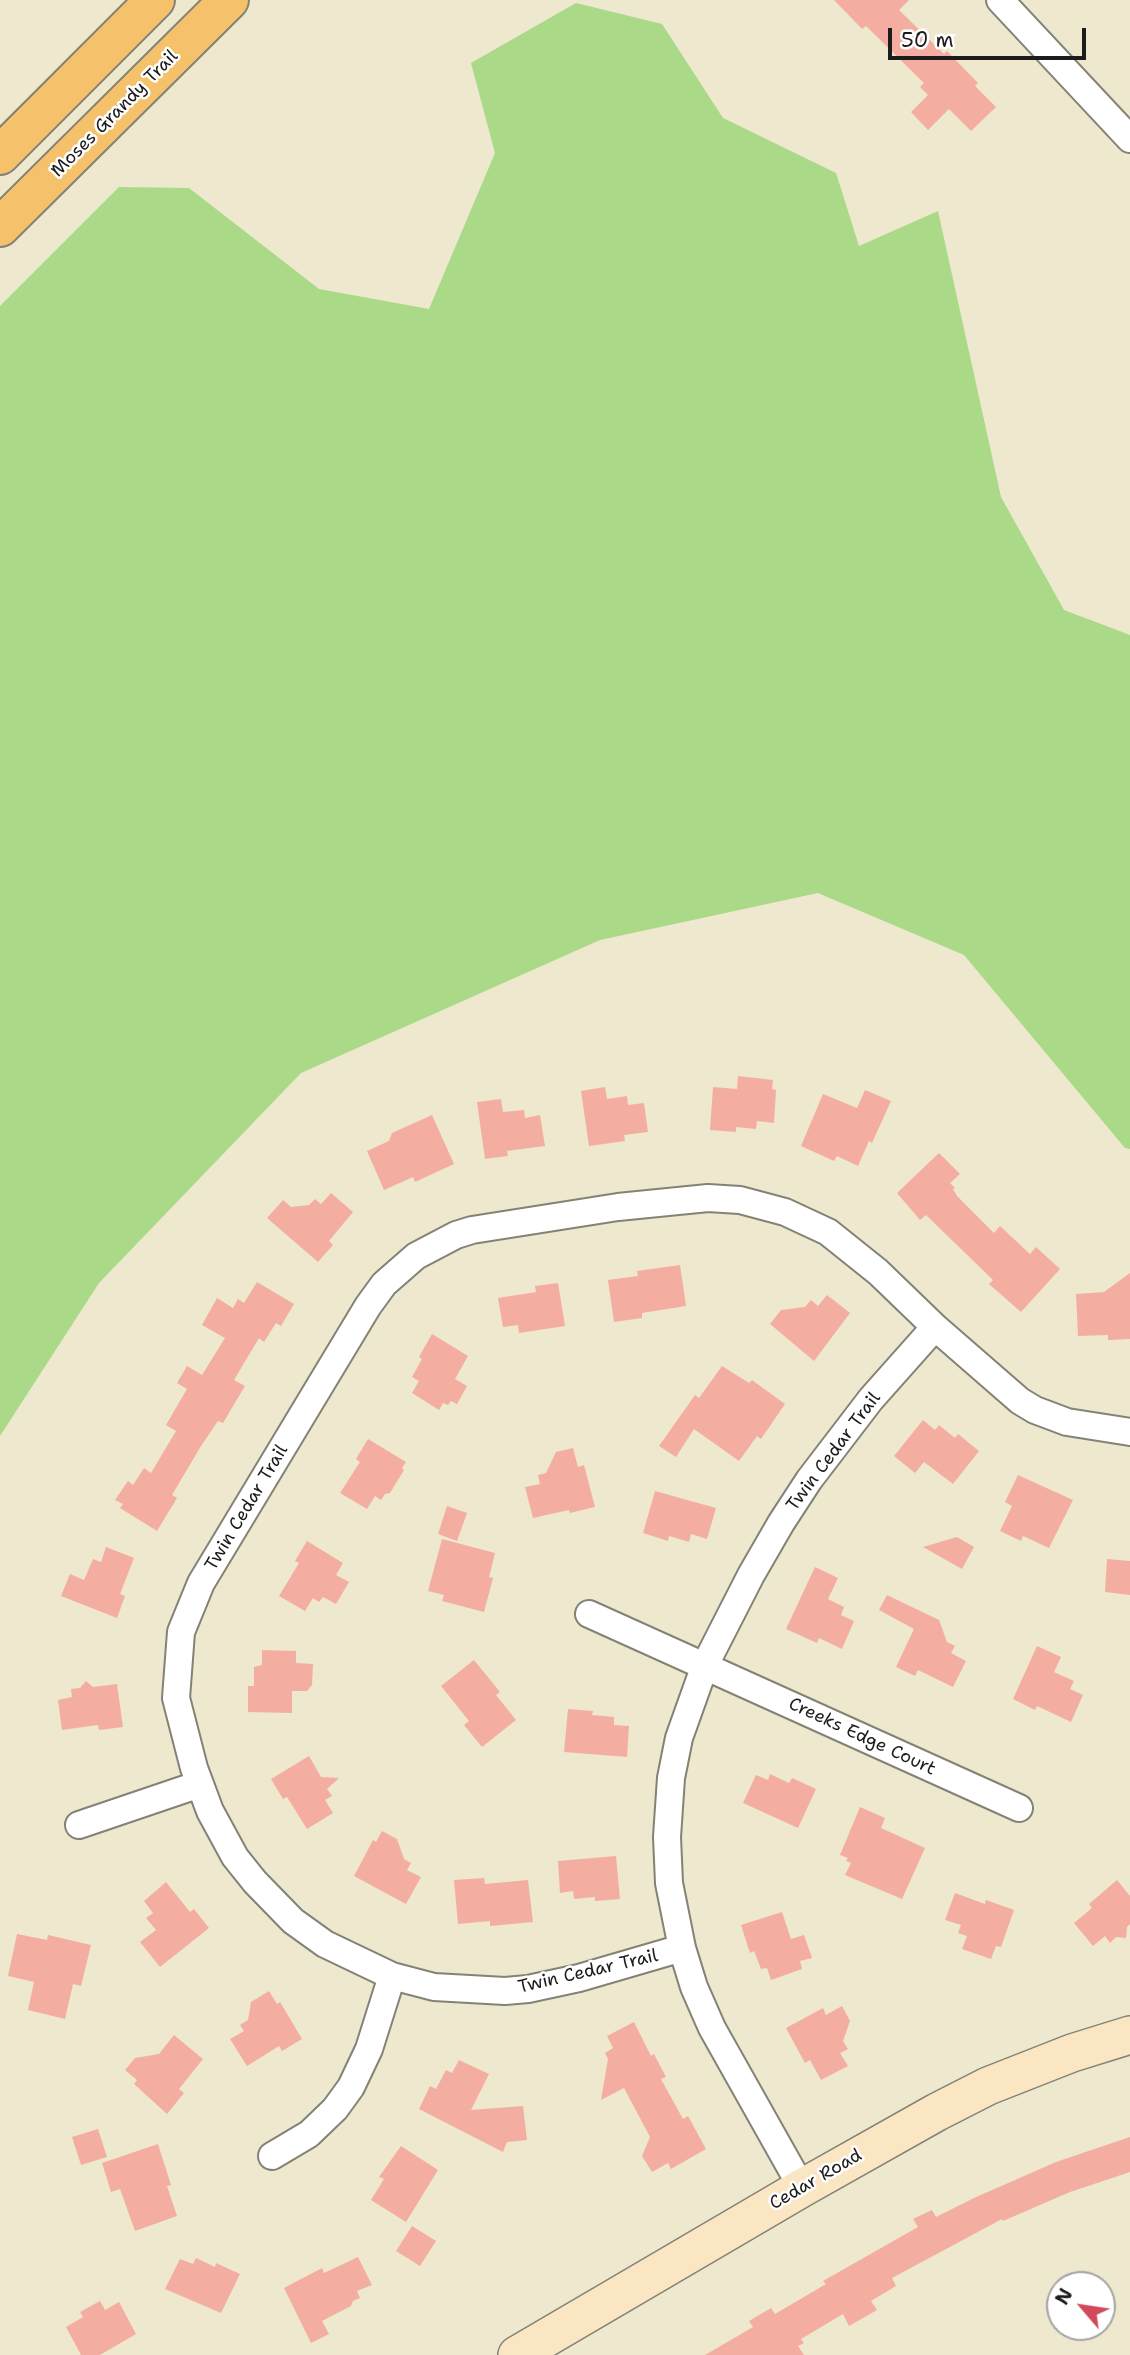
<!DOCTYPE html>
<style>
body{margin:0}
#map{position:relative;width:1130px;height:2355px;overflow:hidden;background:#ede8ce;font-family:"Shantell Sans",sans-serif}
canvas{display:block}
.north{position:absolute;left:1046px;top:2271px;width:70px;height:70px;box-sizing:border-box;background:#fff;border:2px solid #a4a4a4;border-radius:50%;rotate:299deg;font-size:19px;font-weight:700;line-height:28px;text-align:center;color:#1c1c1c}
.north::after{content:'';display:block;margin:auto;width:24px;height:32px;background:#d1495b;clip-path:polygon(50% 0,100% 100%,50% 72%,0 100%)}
.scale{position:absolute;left:888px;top:28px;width:198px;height:32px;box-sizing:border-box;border:4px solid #1c1c1c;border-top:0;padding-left:9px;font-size:21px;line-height:24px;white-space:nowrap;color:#1c1c1c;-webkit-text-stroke:5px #fff;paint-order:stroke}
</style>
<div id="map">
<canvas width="1130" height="2355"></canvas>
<div class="north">N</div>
<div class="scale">50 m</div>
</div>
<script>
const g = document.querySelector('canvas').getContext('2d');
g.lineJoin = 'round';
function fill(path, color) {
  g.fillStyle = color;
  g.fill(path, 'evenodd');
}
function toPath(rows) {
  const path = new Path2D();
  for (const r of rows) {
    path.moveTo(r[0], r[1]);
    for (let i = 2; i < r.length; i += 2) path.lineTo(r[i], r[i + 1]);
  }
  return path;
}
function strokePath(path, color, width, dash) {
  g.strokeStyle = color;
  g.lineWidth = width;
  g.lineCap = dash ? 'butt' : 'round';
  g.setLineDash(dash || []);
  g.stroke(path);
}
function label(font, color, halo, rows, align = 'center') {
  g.font = font + ' "Shantell Sans",sans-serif';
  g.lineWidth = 5;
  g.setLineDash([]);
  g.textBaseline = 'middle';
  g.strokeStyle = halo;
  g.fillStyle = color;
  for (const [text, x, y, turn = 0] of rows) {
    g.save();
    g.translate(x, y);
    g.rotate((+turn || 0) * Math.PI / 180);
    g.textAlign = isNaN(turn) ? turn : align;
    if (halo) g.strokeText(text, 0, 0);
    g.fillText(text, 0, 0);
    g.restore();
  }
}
const green = toPath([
 [576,3,662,24,723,118,836,173,859,246,938,211,1001,497,1064,610,1130,635,1130,1149,1125,1148,964,955,818,893,600,940,301,1073,99,1283,0,1436,0,306,119,187,189,188,319,289,429,309,495,153,471,63]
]);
const building = toPath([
 [834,0,909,0,899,10,944,54,947,51,978,83,975,86,996,107,971,131,949,109,928,130,911,112,928,95,920,87,924,83,866,26,862,29],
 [738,1076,773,1080,772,1089,776,1090,774,1123,757,1121,756,1129,736,1127,736,1132,710,1130,713,1087,737,1089],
 [605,1087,607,1099,627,1096,628,1105,644,1103,648,1132,624,1135,625,1141,589,1146,581,1091],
 [865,1090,891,1101,872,1143,869,1141,858,1166,837,1156,834,1161,801,1146,823,1094,857,1108],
 [501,1099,503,1112,524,1110,525,1118,540,1115,545,1146,507,1151,508,1156,485,1159,477,1102],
 [432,1115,454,1164,415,1182,413,1177,384,1190,367,1151,389,1141,392,1133],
 [939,1153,960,1174,950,1183,955,1188,953,1189,957,1196,994,1233,1000,1226,1030,1254,1036,1247,1060,1269,1021,1312,989,1284,993,1280,926,1215,920,1220,897,1193],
 [331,1193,353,1212,329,1241,333,1245,318,1262,267,1218,283,1200,291,1207,309,1205,315,1199,321,1204],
 [680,1265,686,1306,642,1313,642,1318,614,1322,608,1280,638,1276,637,1271],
 [1130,1273,1130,1339,1108,1340,1108,1335,1078,1336,1076,1294,1104,1292],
 [257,1282,294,1304,281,1326,276,1323,264,1342,259,1338,234,1380,245,1386,223,1423,218,1421,201,1446,172,1495,177,1498,157,1531,120,1508,123,1504,115,1500,128,1481,133,1485,144,1468,151,1473,176,1431,166,1425,187,1389,177,1383,187,1366,202,1375,225,1338,202,1325,217,1298,233,1308,238,1299,244,1303],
 [558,1283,565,1326,519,1333,518,1325,503,1327,498,1298,536,1292,535,1286],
 [827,1295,850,1313,814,1361,770,1324,781,1310,805,1307,811,1300,818,1306],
 [432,1334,468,1356,455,1379,467,1386,457,1404,451,1401,448,1405,443,1403,439,1410,412,1393,419,1381,412,1377,422,1359,419,1357],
 [722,1366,749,1383,752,1380,785,1404,761,1439,757,1436,739,1461,694,1429,676,1457,659,1446,695,1395,699,1398],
 [923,1420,935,1430,939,1425,955,1438,958,1434,979,1451,953,1484,924,1462,915,1473,894,1456],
 [368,1439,406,1462,402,1468,404,1470,390,1493,385,1494,381,1500,375,1496,367,1509,340,1493,360,1462,356,1459],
 [573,1448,578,1467,584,1465,595,1507,570,1513,569,1510,533,1518,525,1487,540,1484,538,1475,546,1473,556,1452],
 [1018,1475,1073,1500,1049,1548,1023,1536,1021,1541,1000,1531,1012,1506,1005,1502],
 [655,1491,716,1508,707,1539,691,1534,689,1542,669,1536,668,1541,643,1533],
 [447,1506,467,1513,457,1541,438,1534],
 [957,1537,974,1547,962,1569,923,1547],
 [442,1539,495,1553,489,1577,493,1578,484,1612,442,1601,444,1595,428,1591],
 [307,1541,343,1563,336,1575,349,1582,336,1604,323,1597,319,1602,313,1598,305,1611,279,1596,299,1563,295,1561],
 [106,1547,134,1558,120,1594,125,1596,117,1618,61,1596,70,1574,84,1580,93,1559,101,1562],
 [1107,1559,1130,1561,1130,1595,1105,1592],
 [815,1567,838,1578,828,1599,844,1607,841,1615,854,1621,842,1649,819,1638,817,1643,786,1629],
 [887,1595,939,1620,947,1642,955,1646,951,1653,966,1661,953,1687,918,1670,915,1676,896,1667,914,1629,879,1610],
 [1037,1646,1061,1657,1054,1672,1074,1681,1070,1689,1083,1695,1071,1722,1037,1706,1035,1710,1013,1699],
 [262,1650,296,1651,296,1663,313,1664,312,1685,307,1691,292,1691,292,1713,248,1712,248,1686,254,1686,254,1667,262,1665],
 [474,1660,500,1692,496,1695,516,1720,482,1747,464,1725,469,1721,441,1686],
 [86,1681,93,1687,117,1684,123,1727,99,1730,98,1725,62,1730,58,1700,72,1697,71,1689,80,1688],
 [568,1709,593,1711,592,1715,614,1717,614,1725,629,1726,627,1757,564,1752],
 [309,1756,321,1777,339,1778,327,1789,332,1796,325,1800,333,1813,307,1829,287,1797,283,1799,271,1779],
 [770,1774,789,1783,792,1778,816,1789,798,1828,743,1803,756,1775,768,1780],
 [860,1807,885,1818,881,1828,925,1848,902,1899,845,1875,851,1863,846,1861,848,1858,840,1855],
 [382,1831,397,1839,404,1859,411,1863,407,1870,421,1877,406,1904,354,1876,373,1840,376,1842],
 [616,1856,620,1899,595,1901,595,1897,574,1899,573,1891,560,1893,558,1861],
 [484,1878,485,1884,528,1880,533,1922,490,1926,490,1921,458,1924,454,1880],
 [1117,1880,1130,1896,1130,1924,1127,1927,1126,1938,1116,1937,1110,1943,1105,1936,1093,1946,1074,1923,1092,1908,1089,1904],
 [166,1882,190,1912,194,1909,209,1928,160,1967,140,1942,156,1930,146,1918,153,1913,144,1901],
 [955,1893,985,1904,986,1900,1014,1910,1001,1947,996,1946,991,1959,962,1949,967,1936,958,1933,961,1925,945,1920],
 [782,1912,791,1939,804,1935,812,1958,800,1961,802,1969,771,1980,767,1968,761,1969,754,1951,750,1953,741,1925],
 [17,1934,47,1940,48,1935,91,1945,81,1986,73,1984,65,2019,28,2010,34,1982,8,1976],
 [269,1991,277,2004,280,2002,302,2039,282,2051,279,2046,247,2066,230,2039,244,2031,240,2025,248,2020,251,2002],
 [842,2006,850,2021,843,2041,848,2049,840,2053,848,2066,821,2080,810,2060,805,2063,786,2028,823,2008,826,2015],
 [634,2022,651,2056,654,2054,666,2077,661,2079,683,2119,688,2116,706,2149,671,2169,668,2163,652,2172,642,2156,650,2137,624,2088,601,2100,608,2059,605,2053,613,2048,607,2036],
 [174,2035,203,2059,179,2089,184,2093,167,2114,134,2084,137,2080,125,2070,135,2058,159,2054],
 [459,2060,489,2074,471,2110,523,2106,527,2140,507,2142,503,2152,419,2109,430,2086,436,2089,446,2070,452,2073],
 [98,2129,107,2157,81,2165,72,2137],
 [1130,2137,1130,2172,1070,2192,1003,2221,1002,2219,892,2278,896,2286,871,2301,877,2310,849,2326,843,2314,801,2339,804,2343,798,2346,804,2355,705,2355,753,2327,749,2321,771,2308,775,2314,826,2284,823,2281,918,2227,913,2219,932,2210,936,2217,974,2198,1056,2162],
 [158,2144,171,2185,167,2186,177,2216,135,2231,120,2189,111,2192,102,2163],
 [401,2146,438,2170,406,2222,371,2200,384,2179,379,2177],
 [412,2226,436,2241,420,2266,396,2251],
 [358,2257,372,2285,357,2291,360,2298,353,2301,351,2306,322,2321,329,2334,311,2343,284,2288,322,2268,324,2273],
 [196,2258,215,2267,216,2263,240,2274,221,2313,165,2289,180,2259,193,2264],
 [100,2301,105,2310,119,2302,136,2334,100,2355,81,2355,66,2327,83,2317,80,2312]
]);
const street = toPath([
 [1000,0,1130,139],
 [589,1614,1019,1808],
 [79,1825,200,1784],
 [682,1948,579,1978,528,1989,505,1991,434,1987,392,1976,325,1944,293,1921,255,1882,235,1857,210,1811,194,1768,176,1698,181,1632,201,1583,368,1306,384,1284,416,1256,456,1235,472,1230,618,1207,708,1198,740,1200,785,1212,828,1232,878,1272,935,1327,1020,1401,1035,1410,1067,1422,1130,1432],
 [272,2156,309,2134,335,2109,351,2087,369,2049,392,1976],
 [802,2188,712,2028,694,1987,682,1948,669,1883,667,1837,671,1778,679,1738,705,1665,751,1575,781,1523,809,1480,871,1399,935,1327]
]);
const secondary = toPath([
 [517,2355,802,2188,937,2112,988,2086,1072,2053,1130,2035]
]);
const primary = toPath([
 [0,155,155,0],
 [0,227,229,0]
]);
const streetNames = [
 ["Moses Grandy Trail",115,114,-45],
 ["Twin Cedar Trail",834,1452,-53],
 ["Twin Cedar Trail",247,1508,-59],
 ["Creeks Edge Court",862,1737,25],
 ["Twin Cedar Trail",588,1972,-13],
 ["Cedar Road",816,2180,-30]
];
fill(green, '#aad987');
fill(building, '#f4aea1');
strokePath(street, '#848275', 30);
strokePath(secondary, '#848275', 40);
strokePath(primary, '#848275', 42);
strokePath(street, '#fff', 26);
strokePath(secondary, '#fbe6c4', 37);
strokePath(primary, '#f6c16b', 38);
label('18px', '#1c1c1c', '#fff', streetNames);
</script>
